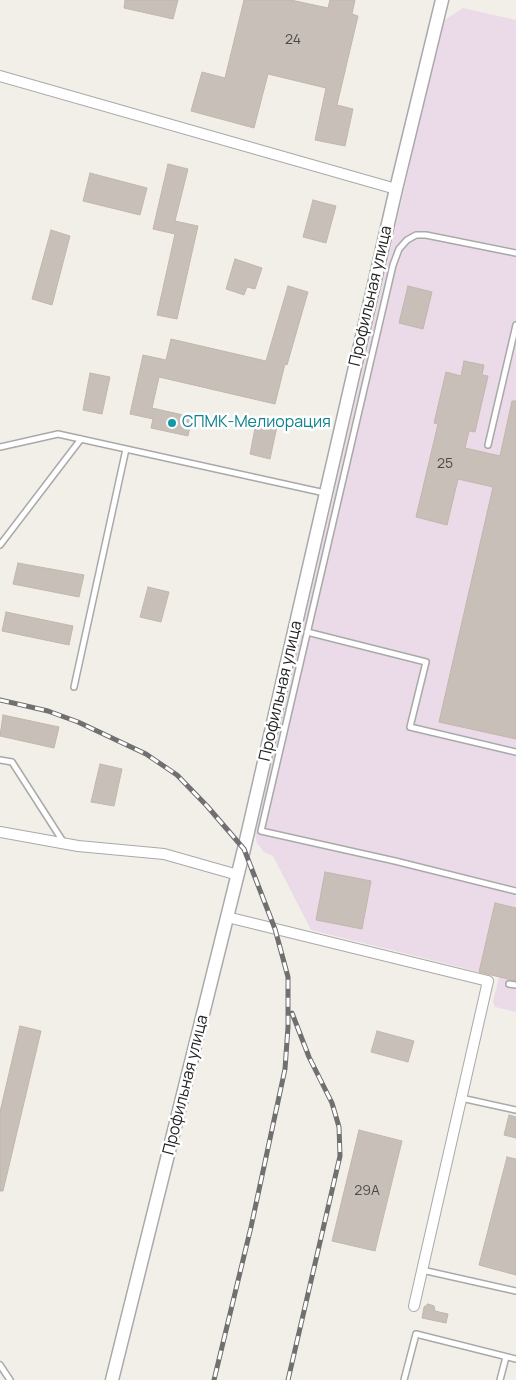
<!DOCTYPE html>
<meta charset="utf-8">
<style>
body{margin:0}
canvas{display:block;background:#f2efe9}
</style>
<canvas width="516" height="1380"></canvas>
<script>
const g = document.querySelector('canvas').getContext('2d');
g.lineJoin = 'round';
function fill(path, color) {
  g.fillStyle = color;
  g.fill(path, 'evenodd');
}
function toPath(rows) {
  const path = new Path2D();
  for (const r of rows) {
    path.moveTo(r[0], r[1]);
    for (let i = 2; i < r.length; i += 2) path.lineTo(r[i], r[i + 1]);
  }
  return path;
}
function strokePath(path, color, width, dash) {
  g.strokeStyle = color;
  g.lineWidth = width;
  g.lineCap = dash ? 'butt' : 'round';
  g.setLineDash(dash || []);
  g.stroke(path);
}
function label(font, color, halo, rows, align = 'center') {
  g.font = font + ' Manrope,sans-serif';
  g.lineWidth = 5;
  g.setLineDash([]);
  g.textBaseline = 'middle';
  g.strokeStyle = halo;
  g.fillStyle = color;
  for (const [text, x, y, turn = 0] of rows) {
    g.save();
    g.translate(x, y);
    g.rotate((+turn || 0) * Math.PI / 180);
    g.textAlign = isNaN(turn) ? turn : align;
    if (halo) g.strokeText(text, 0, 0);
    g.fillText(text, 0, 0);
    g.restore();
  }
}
const industrial = toPath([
 [463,8,516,20,516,1012,495,1007,493,1002,499,977,311,930,273,856,264,852,257,843,255,835,443,21]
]);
const building = toPath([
 [125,0,178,0,173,19,124,8,125,0],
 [244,0,291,0,328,8,330,0,355,0,352,14,358,16,337,105,353,109,345,146,315,140,326,88,268,74,254,128,191,111,202,72,225,78,244,0],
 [168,164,188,169,175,221,198,226,177,319,157,315,175,234,153,229,168,164],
 [90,173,147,188,140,215,83,201,90,173],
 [313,200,336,206,326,243,303,237,313,200],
 [51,230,70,236,52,305,32,299,51,230],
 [235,259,262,268,255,289,247,287,244,295,226,289,235,259],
 [288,286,308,292,287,365,285,364,275,404,159,377,152,408,192,417,188,436,151,428,153,419,130,414,143,355,166,360,171,339,266,361,288,286],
 [408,286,432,292,423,329,399,323,408,286],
 [464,361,484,365,482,375,488,376,475,432,469,431,465,448,500,456,512,401,516,401,516,739,439,722,493,487,458,479,447,525,416,517,438,424,434,423,446,372,461,376,464,361],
 [90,373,110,377,102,414,83,410,90,373],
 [257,418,278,422,270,459,250,454,257,418],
 [18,563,84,575,79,597,13,584,18,563],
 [148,587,169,592,161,622,140,617,148,587],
 [6,612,73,626,69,645,2,631,6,612],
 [3,715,59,727,54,748,0,736,3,715],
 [100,764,122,769,114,806,91,802,100,764],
 [325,872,371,881,362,929,316,920,325,872],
 [495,903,516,908,516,981,479,972,495,903],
 [20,1026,41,1031,3,1191,0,1191,0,1112,20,1026],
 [377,1031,414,1041,408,1062,371,1052,377,1031],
 [509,1115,516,1117,516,1138,504,1135,509,1115],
 [359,1130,402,1141,375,1251,332,1241,359,1130],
 [507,1157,516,1159,516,1275,479,1265,507,1157],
 [428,1304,434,1306,435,1311,448,1314,446,1323,422,1318,424,1307,428,1304]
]);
const service = toPath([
 [516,253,426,235,416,235,407,240,399,249,393,265,261,831,395,861,516,891],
 [488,445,516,325],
 [0,447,58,434,325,493],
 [0,545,81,439],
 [307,632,426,662,410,727,516,752],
 [74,687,126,449],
 [0,760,12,762,64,843],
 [509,984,516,985],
 [461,1098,516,1110],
 [422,1270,516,1291],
 [0,1365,10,1380],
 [404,1380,416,1334,516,1359],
 [500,1380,506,1357]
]);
const minor = toPath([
 [0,76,396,189],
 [0,832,78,846,164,854,238,875],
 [227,917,488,981,414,1306]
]);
const tertiary = toPath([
 [112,1380,244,849,396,189,442,0]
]);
const rail = toPath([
 [0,700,48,711,78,722,146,754,177,775,207,806,244,849,275,929,288,977,288,1027,285,1069,251,1227,214,1380],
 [288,1380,340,1156,339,1127,332,1103,309,1057,292,1013]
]);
const markers = [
 [172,423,5,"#0f9aa8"]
];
const numberNames = [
 ["24",293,40],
 ["25",445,464],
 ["29А",367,1191]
];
const streetNames = [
 ["Профильная улица",371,296,-77],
 ["Профильная улица",281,691,-77],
 ["Профильная улица",186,1085,-76]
];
const cultureNames = [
 ["СПМК-Мелиорация",182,423]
];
fill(industrial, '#ebdbe8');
fill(building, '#c7bfb8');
strokePath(building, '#c4b6ab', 1);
strokePath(service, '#a9a9a9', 8);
strokePath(minor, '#a9a9a9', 12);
strokePath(tertiary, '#a9a9a9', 15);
strokePath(service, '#fff', 5);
strokePath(minor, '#fff', 10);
strokePath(tertiary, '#fff', 12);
strokePath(rail, '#707070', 5);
strokePath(rail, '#fff', 3, [9]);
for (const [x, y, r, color] of markers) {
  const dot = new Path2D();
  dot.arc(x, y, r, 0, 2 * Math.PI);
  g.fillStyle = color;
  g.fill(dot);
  strokePath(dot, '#fff', 2);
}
label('14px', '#4b4948', null, numberNames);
label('16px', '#222', '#fff', streetNames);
label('16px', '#0d838f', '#fff', cultureNames, 'left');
</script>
